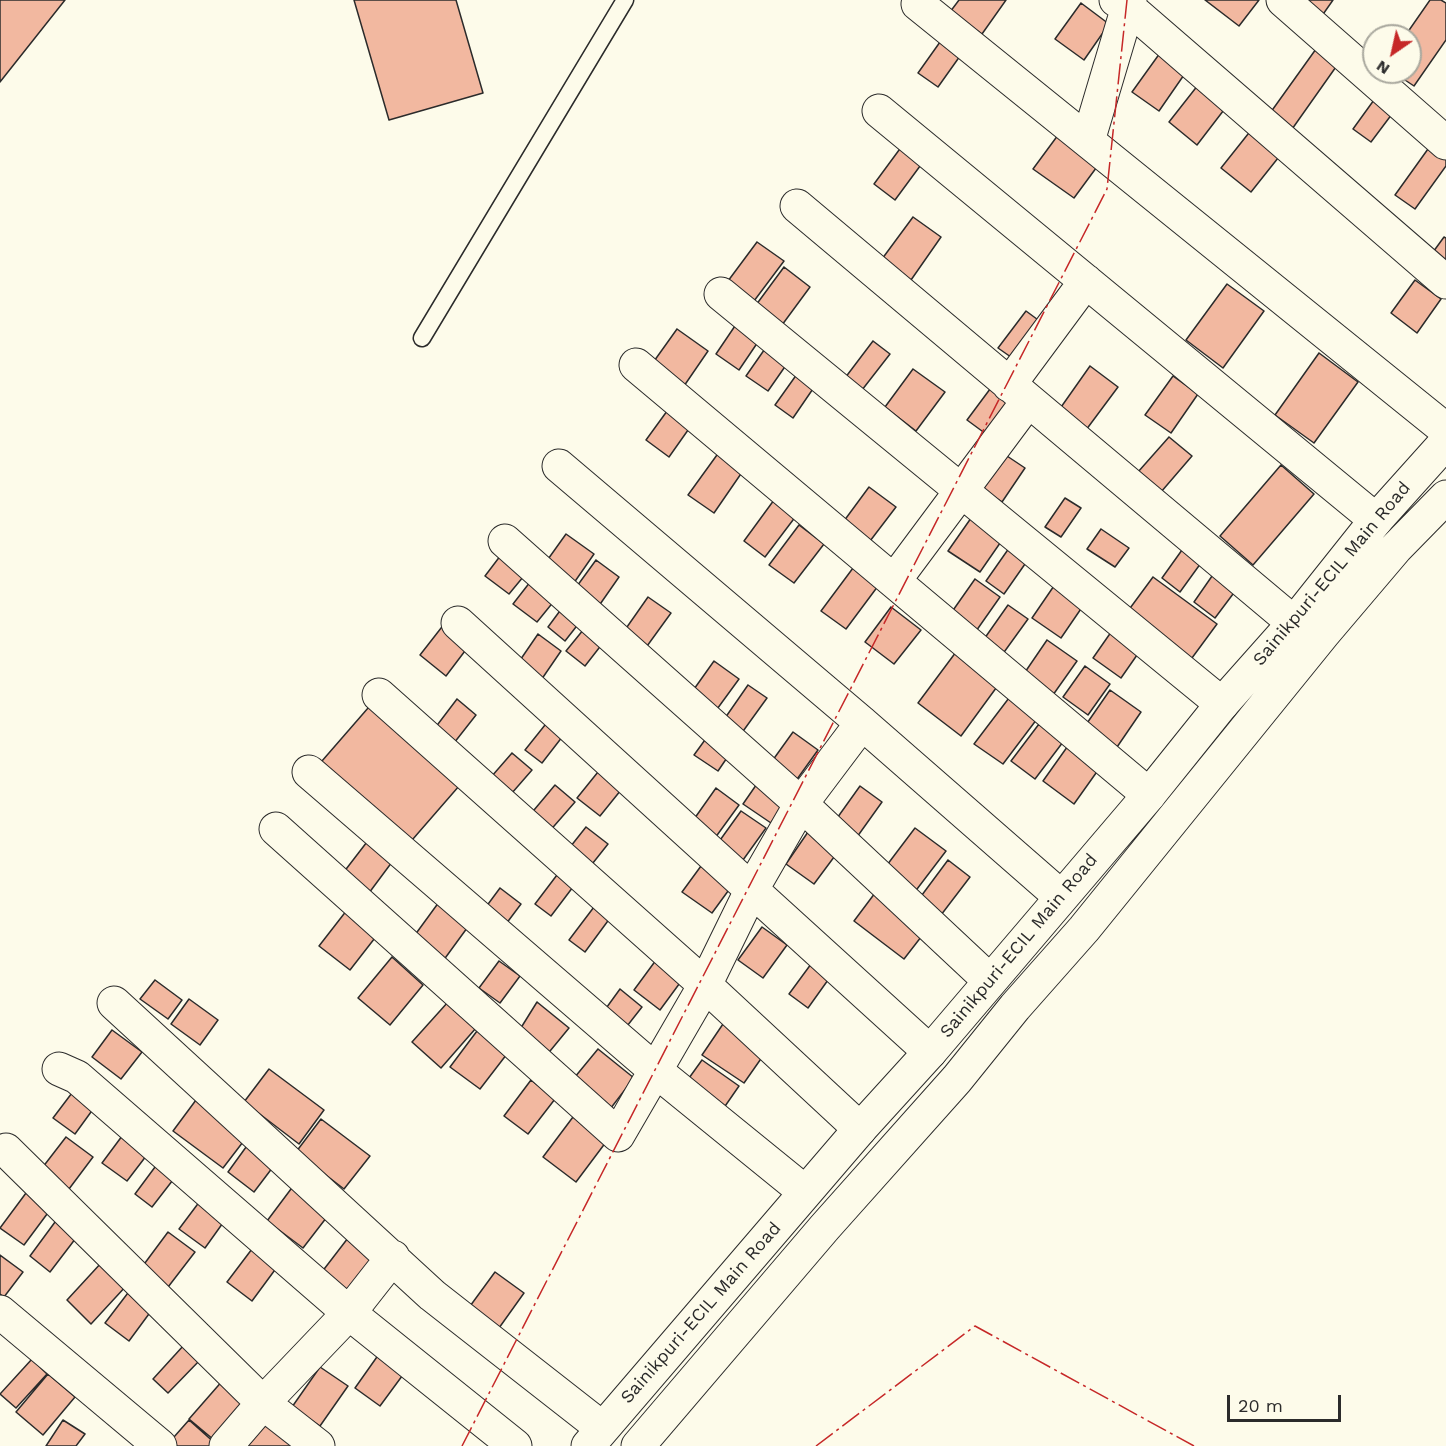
<!DOCTYPE html>
<style>
body{margin:0}
#map{position:relative;width:1446px;height:1446px;overflow:hidden;background:#fdfbea;font-family:"Work Sans",sans-serif}
canvas{display:block}
.north{position:absolute;left:1362px;top:24px;width:60px;height:60px;box-sizing:border-box;background:#fdfbea;border:2px solid #a9a89e;border-radius:50%;rotate:214deg;font-size:16px;font-weight:700;line-height:24px;text-align:center;color:#2b2b2b}
.north::after{content:'';display:block;margin:auto;width:21px;height:27px;background:#c62828;clip-path:polygon(50% 0,100% 100%,50% 72%,0 100%)}
.scale{position:absolute;left:1227px;top:1395px;width:114px;height:27px;box-sizing:border-box;border:3px solid #2b2b2b;border-top:0;padding-left:8px;font-size:18px;line-height:21px;white-space:nowrap;color:#2b2b2b;-webkit-text-stroke:4px #fdfbea;paint-order:stroke}
</style>
<div id="map">
<canvas width="1446" height="1446"></canvas>
<div class="north">N</div>
<div class="scale">20 m</div>
</div>
<script>
const g = document.querySelector('canvas').getContext('2d');
g.lineJoin = 'round';
function fill(path, color) {
  g.fillStyle = color;
  g.fill(path, 'evenodd');
}
function toPath(rows) {
  const path = new Path2D();
  for (const r of rows) {
    path.moveTo(r[0], r[1]);
    for (let i = 2; i < r.length; i += 2) path.lineTo(r[i], r[i + 1]);
  }
  return path;
}
function strokePath(path, color, width, dash) {
  g.strokeStyle = color;
  g.lineWidth = width;
  g.lineCap = dash ? 'butt' : 'round';
  g.setLineDash(dash || []);
  g.stroke(path);
}
function label(font, color, halo, rows, align = 'center') {
  g.font = font + ' "Work Sans",sans-serif';
  g.lineWidth = 4.5;
  g.setLineDash([]);
  g.textBaseline = 'middle';
  g.strokeStyle = halo;
  g.fillStyle = color;
  for (const [text, x, y, turn = 0] of rows) {
    g.save();
    g.translate(x, y);
    g.rotate((+turn || 0) * Math.PI / 180);
    g.textAlign = isNaN(turn) ? turn : align;
    if (halo) g.strokeText(text, 0, 0);
    g.fillText(text, 0, 0);
    g.restore();
  }
}
const building = toPath([
 [0,0,65,0,0,82,0,0],
 [354,0,456,0,483,93,389,120,354,0],
 [959,0,1006,0,982,34,950,12,959,0],
 [1205,0,1259,0,1239,26,1205,0],
 [1295,0,1333,0,1319,20,1295,0],
 [1430,0,1441,0,1446,3,1446,40,1414,86,1393,72,1410,72,1410,36,1405,36,1430,0],
 [1081,3,1109,24,1084,60,1055,39,1081,3],
 [945,35,965,49,938,87,918,73,945,35],
 [1316,49,1338,64,1290,132,1268,116,1316,49],
 [1160,53,1186,72,1159,111,1132,92,1160,53],
 [1202,80,1230,102,1197,145,1169,122,1202,80],
 [1379,93,1398,106,1371,142,1353,129,1379,93],
 [1252,129,1282,153,1251,192,1221,168,1252,129],
 [1061,131,1102,160,1074,198,1033,169,1061,131],
 [1433,142,1446,151,1446,166,1415,209,1395,195,1433,142],
 [902,146,923,162,895,200,874,184,902,146],
 [913,217,941,237,911,280,882,259,913,217],
 [1444,237,1446,238,1446,273,1428,259,1444,237],
 [757,242,784,261,754,301,728,281,757,242],
 [784,267,810,287,782,325,756,305,784,267],
 [1415,280,1441,299,1417,333,1391,313,1415,280],
 [1227,284,1264,311,1223,368,1186,340,1227,284],
 [1026,311,1045,325,1018,362,998,348,1026,311],
 [739,320,762,336,739,370,716,354,739,320],
 [677,329,708,351,684,386,652,364,677,329],
 [873,341,890,354,862,390,845,378,873,341],
 [769,343,791,358,768,391,746,376,769,343],
 [1319,353,1358,382,1314,443,1275,415,1319,353],
 [1090,366,1118,387,1086,430,1059,410,1090,366],
 [802,367,819,380,793,418,775,405,802,367],
 [913,369,945,392,916,431,885,407,913,369],
 [1173,376,1198,394,1171,433,1145,415,1173,376],
 [996,381,1015,394,986,434,967,420,996,381],
 [670,407,693,423,669,457,646,440,670,407],
 [1169,437,1192,456,1161,492,1138,472,1169,437],
 [722,448,747,465,714,513,688,495,722,448],
 [1004,454,1025,468,1002,502,981,489,1004,454],
 [1281,465,1314,494,1253,565,1220,536,1281,465],
 [869,487,896,507,867,545,841,525,869,487],
 [1065,498,1081,508,1061,537,1045,527,1065,498],
 [774,500,796,516,765,557,744,541,774,500],
 [976,511,1007,533,980,572,948,551,976,511],
 [799,525,824,544,794,583,769,565,799,525],
 [1101,529,1129,548,1115,567,1087,549,1101,529],
 [566,534,594,554,569,590,541,569,566,534],
 [1014,541,1032,554,1004,594,986,581,1014,541],
 [1187,543,1206,556,1180,592,1162,578,1187,543],
 [504,551,528,571,509,594,485,576,504,551],
 [596,560,619,577,596,610,572,593,596,560],
 [856,564,881,582,846,629,821,611,856,564],
 [1219,566,1242,582,1215,618,1194,602,1219,566],
 [534,577,559,595,537,622,513,604,534,577],
 [1153,577,1217,624,1189,662,1125,615,1153,577],
 [975,579,1000,597,974,634,949,616,975,579],
 [1058,580,1087,600,1061,638,1032,618,1058,580],
 [648,597,671,613,642,653,620,637,648,597],
 [565,604,583,618,565,641,548,627,565,604],
 [1008,605,1028,619,1002,655,982,642,1008,605],
 [891,607,921,630,894,664,865,642,891,607],
 [445,623,471,643,446,676,420,655,445,623],
 [588,624,606,639,585,666,566,651,588,624],
 [1116,625,1144,645,1121,678,1093,658,1116,625],
 [538,634,561,651,537,686,514,669,538,634],
 [1047,640,1077,661,1048,702,1019,681,1047,640],
 [956,652,999,684,961,736,918,703,956,652],
 [714,661,739,679,712,716,687,699,714,661],
 [1085,666,1110,684,1088,715,1063,697,1085,666],
 [748,685,767,698,741,734,723,721,748,685],
 [1110,690,1141,712,1115,750,1083,729,1110,690],
 [1012,694,1040,715,1003,764,974,744,1012,694],
 [457,699,476,715,454,743,435,728,457,699],
 [375,700,466,778,406,847,315,769,375,700],
 [549,720,566,732,542,763,525,750,549,720],
 [1039,724,1063,742,1035,779,1011,761,1039,724],
 [793,732,818,750,795,782,770,764,793,732],
 [710,733,733,749,718,771,694,755,710,733],
 [1070,743,1101,766,1074,804,1043,781,1070,743],
 [512,753,532,770,505,801,485,784,512,753],
 [602,767,625,785,600,816,577,798,602,767],
 [761,778,789,797,771,823,743,804,761,778],
 [555,785,575,802,548,833,529,816,555,785],
 [860,786,882,802,852,844,830,828,860,786],
 [716,788,739,805,715,838,692,822,716,788],
 [741,811,766,828,743,860,718,843,741,811],
 [586,827,608,844,585,873,563,856,586,827],
 [915,828,946,851,914,893,884,869,915,828],
 [808,832,837,853,814,884,786,864,808,832],
 [370,838,395,858,366,897,340,877,370,838],
 [948,860,970,877,941,915,919,899,948,860],
 [701,866,731,887,712,913,682,892,701,866],
 [560,871,576,883,551,916,535,904,560,871],
 [500,888,521,904,500,932,480,915,500,888],
 [878,889,928,928,904,959,854,921,878,889],
 [439,902,470,924,443,961,412,939,439,902],
 [597,903,613,914,585,952,569,940,597,903],
 [347,910,378,934,350,970,319,946,347,910],
 [762,927,787,945,763,978,738,960,762,927],
 [659,956,685,976,660,1010,634,990,659,956],
 [392,957,423,985,390,1025,358,998,392,957],
 [814,960,833,973,808,1008,789,994,814,960],
 [499,961,520,976,500,1003,479,988,499,961],
 [155,980,182,1000,168,1019,140,999,155,980],
 [620,989,642,1007,620,1035,599,1018,620,989],
 [189,999,218,1020,200,1045,171,1024,189,999],
 [448,1002,476,1028,441,1068,412,1042,448,1002],
 [537,1002,569,1028,541,1062,514,1039,537,1002],
 [723,1024,765,1053,744,1083,702,1055,723,1024],
 [480,1027,510,1050,480,1089,450,1067,480,1027],
 [112,1030,142,1052,121,1079,92,1057,112,1030],
 [598,1049,634,1078,607,1113,570,1083,598,1049],
 [702,1060,739,1086,721,1112,684,1085,702,1060],
 [269,1069,324,1110,299,1144,244,1102,269,1069],
 [531,1080,555,1099,528,1134,504,1116,531,1080],
 [78,1085,99,1101,75,1134,53,1118,78,1085],
 [196,1100,246,1138,223,1168,173,1131,196,1100],
 [573,1117,606,1142,576,1182,543,1157,573,1117],
 [321,1119,370,1156,344,1189,296,1152,321,1119],
 [128,1128,153,1147,127,1181,102,1163,128,1128],
 [66,1137,93,1157,66,1193,39,1172,66,1137],
 [249,1143,276,1163,254,1192,228,1172,249,1143],
 [158,1163,176,1176,152,1207,135,1194,158,1163],
 [294,1185,330,1213,303,1248,267,1221,294,1185],
 [29,1189,53,1206,24,1245,0,1228,29,1189],
 [200,1201,225,1220,205,1248,179,1229,200,1201],
 [58,1218,79,1234,50,1272,30,1256,58,1218],
 [168,1232,195,1252,165,1291,139,1271,168,1232],
 [348,1238,376,1259,347,1298,318,1277,348,1238],
 [255,1245,280,1263,252,1301,227,1282,255,1245],
 [0,1255,23,1272,4,1297,0,1294,0,1255],
 [102,1262,127,1285,91,1324,67,1300,102,1262],
 [495,1272,524,1293,494,1335,465,1313,495,1272],
 [134,1285,157,1303,129,1341,105,1323,134,1285],
 [184,1345,200,1360,168,1393,153,1379,184,1345],
 [379,1354,405,1372,380,1406,355,1388,379,1354],
 [32,1359,47,1374,16,1408,0,1394,32,1359],
 [320,1367,348,1386,320,1426,292,1407,320,1367],
 [48,1374,75,1397,43,1435,16,1412,48,1374],
 [224,1379,254,1406,220,1445,189,1419,224,1379],
 [267,1417,296,1446,243,1446,267,1417],
 [63,1420,85,1434,76,1446,46,1446,63,1420],
 [189,1420,217,1445,216,1446,166,1446,189,1420]
]);
const lane = toPath([
 [422,338,625,0]
]);
const street = toPath([
 [1116,0,1128,7,1446,282],
 [1283,0,1446,143],
 [918,4,1446,430],
 [879,111,1376,520],
 [1088,141,1130,0],
 [797,206,1294,623],
 [721,294,1222,704],
 [636,365,1149,795],
 [1009,385,1086,281],
 [559,466,862,723,1060,896],
 [505,541,801,804,989,980],
 [894,581,1028,401],
 [458,623,930,1052],
 [379,695,705,985,860,1129],
 [309,772,656,1071,805,1192],
 [276,829,618,1135,705,985,752,889,801,804,862,723],
 [114,1003,432,1295,602,1428],
 [59,1069,77,1077,349,1313,515,1446],
 [6,1150,263,1403,318,1446],
 [0,1312,160,1446],
 [226,1446,263,1403,349,1313,393,1257]
]);
const secondary = toPath([
 [588,1446,860,1129,930,1052,1149,795,1222,704,1294,623,1376,520,1446,442],
 [638,1446,825,1227,957,1079,1015,1007,1084,929,1323,634,1396,548,1446,497]
]);
const power = toPath([
 [462,1446,1107,189,1127,0],
 [816,1446,975,1326,1194,1446]
]);
const streetNames = [
 ["Sainikpuri-ECIL Main Road",1332,574,-50],
 ["Sainikpuri-ECIL Main Road",1019,946,-50],
 ["Sainikpuri-ECIL Main Road",701,1313,-49]
];
fill(building, '#f2b8a0');
strokePath(building, '#2b2b2b', 1.5);
strokePath(lane, '#2b2b2b', 19);
strokePath(street, '#2b2b2b', 35);
strokePath(secondary, '#2b2b2b', 35);
strokePath(lane, '#fdfbea', 16);
strokePath(street, '#fdfbea', 33);
strokePath(secondary, '#fdfbea', 33);
strokePath(power, '#c62828', 1.5, [21, 4.5, 3, 4.5]);
label('18px', '#2b2b2b', '#fdfbea', streetNames);
</script>
